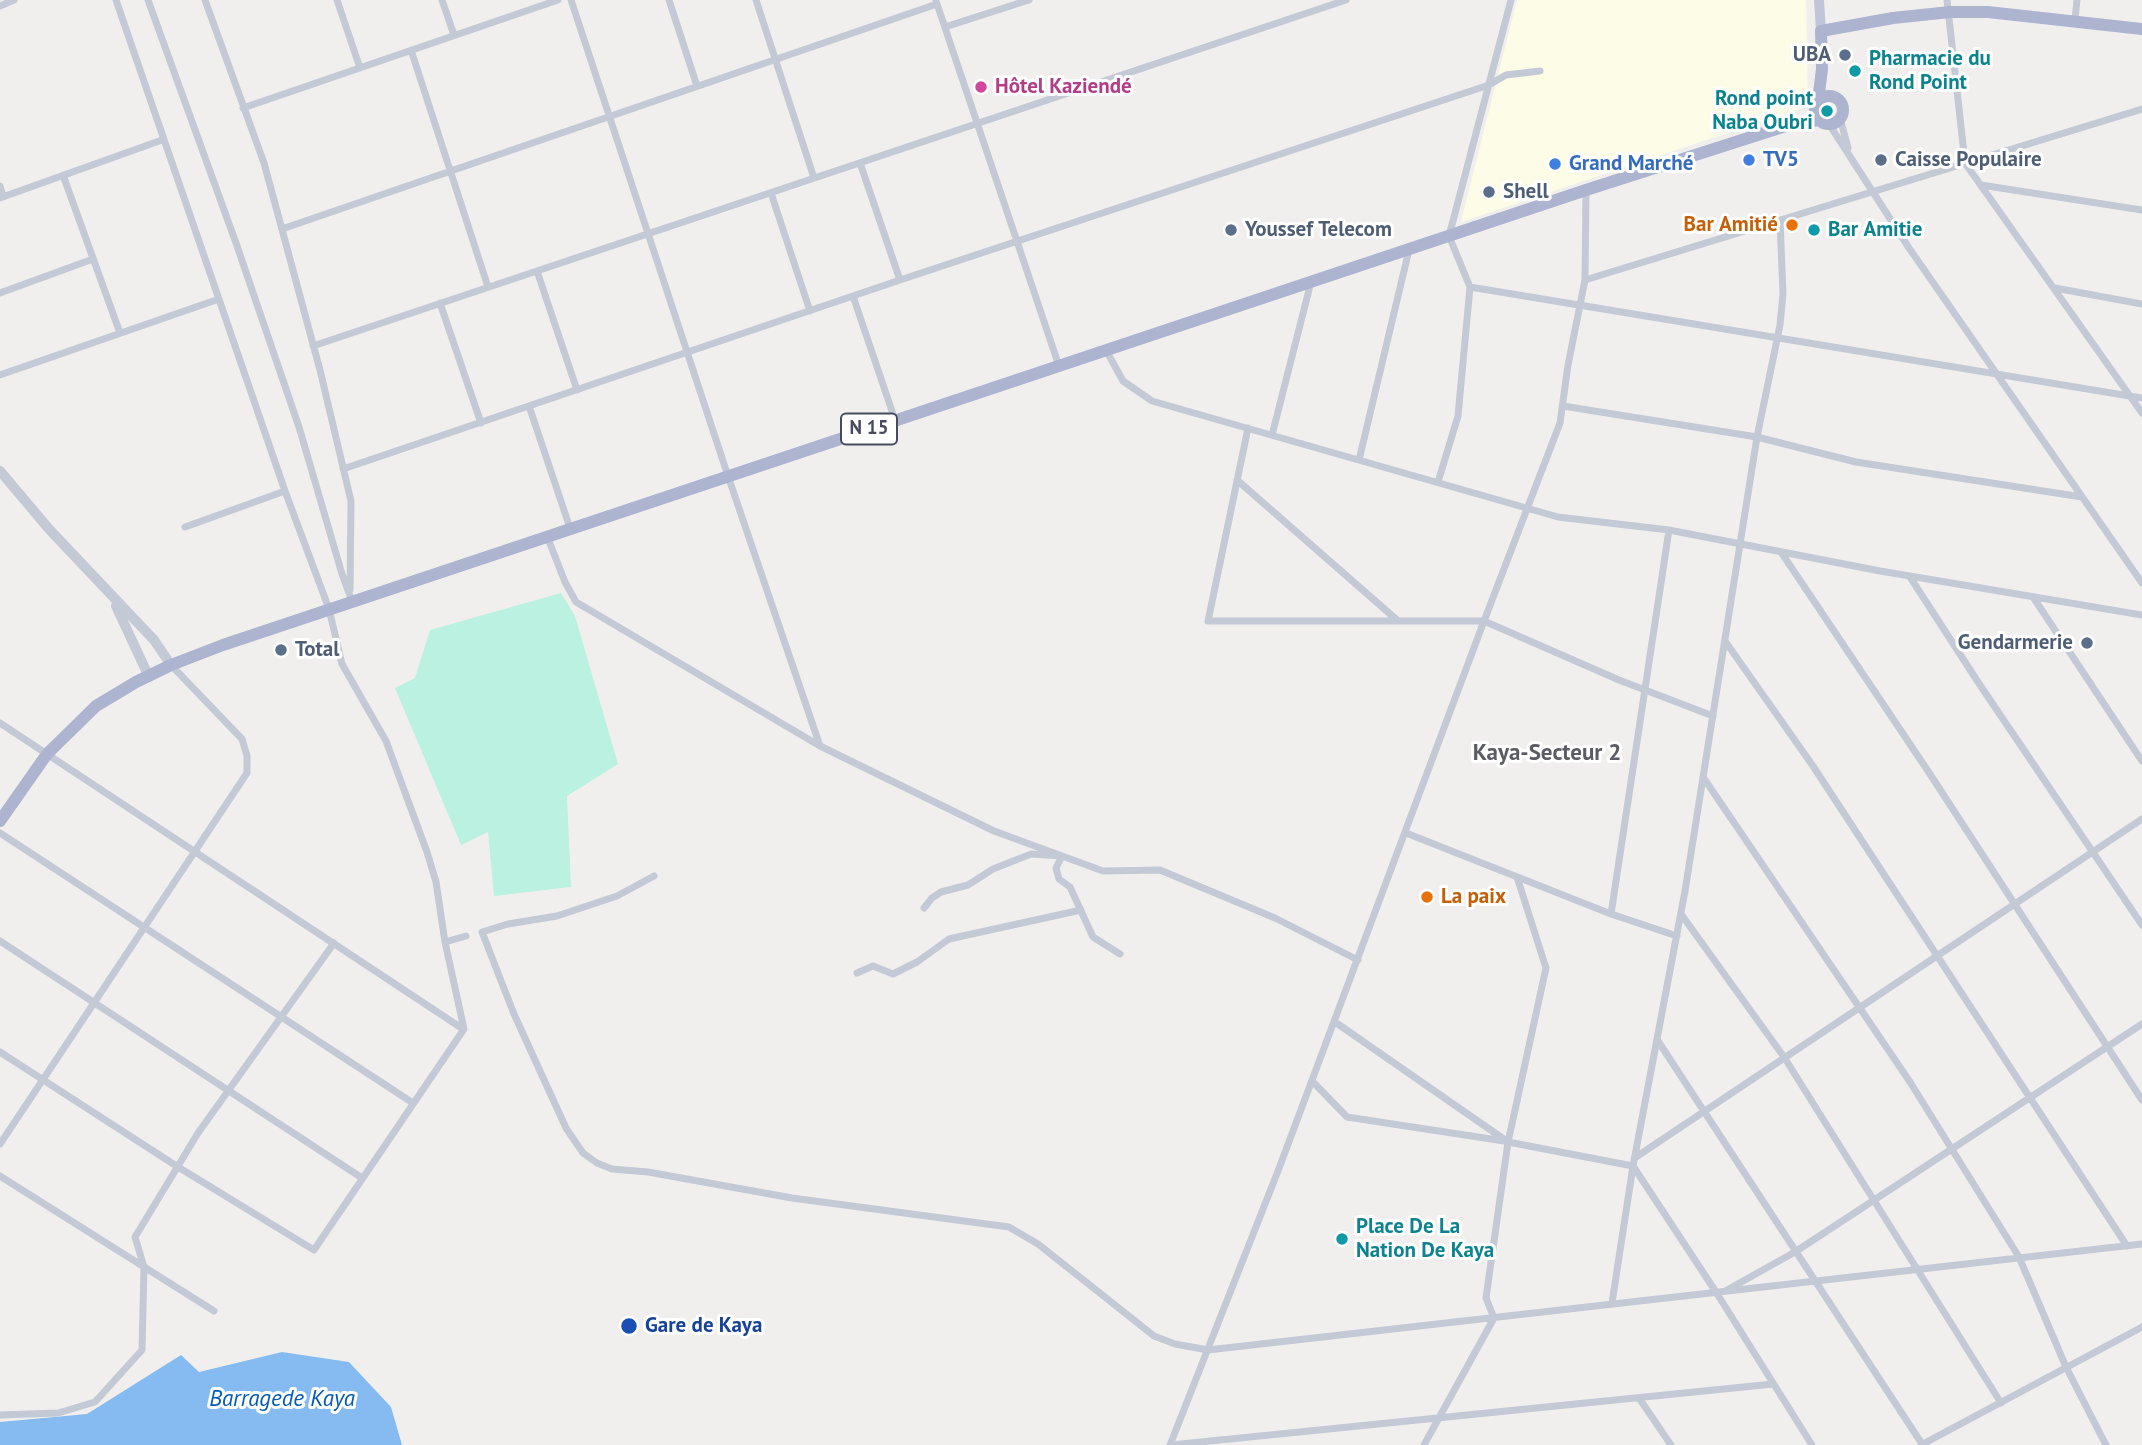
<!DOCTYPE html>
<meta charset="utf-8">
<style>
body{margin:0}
canvas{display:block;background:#f1efee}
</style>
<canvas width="2142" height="1445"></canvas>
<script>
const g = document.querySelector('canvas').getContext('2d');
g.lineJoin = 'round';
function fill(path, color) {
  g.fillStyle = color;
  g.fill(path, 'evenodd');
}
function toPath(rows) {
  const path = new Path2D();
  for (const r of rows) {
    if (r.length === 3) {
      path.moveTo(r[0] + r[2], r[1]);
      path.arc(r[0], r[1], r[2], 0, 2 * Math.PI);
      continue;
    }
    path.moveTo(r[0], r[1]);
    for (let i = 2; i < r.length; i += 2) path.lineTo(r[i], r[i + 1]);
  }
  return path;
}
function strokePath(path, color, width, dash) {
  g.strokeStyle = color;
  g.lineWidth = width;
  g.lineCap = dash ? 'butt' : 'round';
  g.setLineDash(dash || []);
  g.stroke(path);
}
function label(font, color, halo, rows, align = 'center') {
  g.font = font + ' "PT Sans",sans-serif';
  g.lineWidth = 6;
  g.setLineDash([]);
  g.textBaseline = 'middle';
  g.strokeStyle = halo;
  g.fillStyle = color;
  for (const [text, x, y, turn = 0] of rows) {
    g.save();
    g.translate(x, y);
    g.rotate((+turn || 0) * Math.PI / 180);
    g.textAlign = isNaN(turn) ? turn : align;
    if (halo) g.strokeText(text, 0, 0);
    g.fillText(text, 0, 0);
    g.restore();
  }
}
const commercial = toPath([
 [1517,0,1806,0,1808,106,1461,222]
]);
const green = toPath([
 [561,593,575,616,618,764,567,796,571,887,494,896,488,832,461,845,395,688,415,678,430,630]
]);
const water = toPath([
 [282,1352,349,1362,391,1407,402,1445,0,1445,0,1422,87,1414,181,1355,199,1372]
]);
const minor = toPath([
 [148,0,236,243,299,427,342,574,352,601],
 [205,0,264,163,320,370,351,501,350,590],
 [337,0,360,68],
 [442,0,454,35],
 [571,0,728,476,820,746],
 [669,0,697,86],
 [756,0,814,178],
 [1947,0,1965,163,2142,413],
 [936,1,1059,366],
 [0,6,14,0],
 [2075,20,2077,0],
 [945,27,1029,0],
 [411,50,488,287],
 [243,108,558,0],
 [1840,118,1848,148],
 [1829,124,1909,248,2142,583],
 [860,163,900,280],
 [63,175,120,333],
 [1981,185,2142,210],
 [0,186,3,196],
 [771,193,810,311],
 [0,198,162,140],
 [1780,220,1783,294,1780,325,1757,437,1685,891,1633,1166,1716,1292,1812,1445],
 [282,229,937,4],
 [537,271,577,390],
 [1585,280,2142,109],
 [1470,287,2142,398],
 [2055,288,2142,304],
 [0,293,93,259],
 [853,296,895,420],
 [440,303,481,423],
 [313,346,1346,0],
 [1106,350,1123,381,1152,401,1558,517,1669,530,1880,571,2142,615],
 [0,375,219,299],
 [529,406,570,528],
 [1563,406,1757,437,1856,462,2082,497],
 [1248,428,1208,621,1484,621,1619,680,1713,716],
 [1272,435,1311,282],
 [1359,460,1409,250],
 [343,469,900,280,1489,85,1506,75,1540,71],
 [1237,480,1397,620],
 [1438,482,1458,416,1470,287,1449,236,1511,0],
 [185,527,285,491],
 [547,536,565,582,576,602,820,746,994,831,1103,871,1160,870,1275,918,1358,960],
 [1781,552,1928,771,2142,1100],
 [1910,577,1978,682,2142,925],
 [2033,597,2142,761],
 [1725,641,1813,766,2127,1246],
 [0,723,463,1029],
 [1703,777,1910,1082,2019,1257,2066,1367,2106,1445],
 [0,833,413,1103],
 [1406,833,1611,914,1677,936],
 [654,876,617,896,557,916,508,924,482,932,514,1014,566,1128,583,1153,597,1163,612,1169,648,1172,792,1198,1009,1227,1038,1244,1154,1336,1175,1344,1208,1350,2142,1244],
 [1517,877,1546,968,1508,1142,1633,1166,1612,1303],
 [924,908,932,898,941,892,968,885,993,869,1031,854,1062,856,1056,868,1059,879,1070,887,1093,937,1120,954],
 [1611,914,1669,530],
 [1681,914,1784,1057,2001,1403],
 [0,941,362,1178],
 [445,942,466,936],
 [857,973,873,966,893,974,917,962,949,939,1081,910],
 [1335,1022,1508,1142],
 [1658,1041,1922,1444],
 [0,1052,178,1167,314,1250,464,1029,445,942,436,882,427,852,386,741,342,664,329,609,285,491,116,0],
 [1315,1084,1347,1117,1504,1141],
 [0,1144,247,773,247,756,242,739,171,665],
 [1636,1157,2142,819],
 [0,1176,214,1311],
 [1727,1290,1795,1252,2142,1024],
 [1639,1398,1671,1445],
 [0,1415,58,1413,95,1402,142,1350,144,1267,135,1237,198,1133,334,943],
 [1170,1445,1278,1171,1484,621,1560,423,1568,365,1585,280,1586,190],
 [1171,1445,1773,1384],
 [1424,1445,1494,1318,1486,1298,1508,1142],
 [1921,1445,2142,1327]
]);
const tertiary = toPath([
 [0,471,49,529,154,640,171,665],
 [116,606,149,677]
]);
const secondary = toPath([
 [1819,0,1821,31]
]);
const primary = toPath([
 [1829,110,14],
 [1818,101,1822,69,1821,31,1893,18,1950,12,1988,12,2142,29],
 [0,821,47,754,96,706,136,682,171,665,223,645,1586,190,1792,124,1819,120]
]);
const markers = [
 [1845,55,7,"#5c6f8a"],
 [1855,71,7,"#0f9aa8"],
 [981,87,7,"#d1479c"],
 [1827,111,7,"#0f9aa8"],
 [1749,160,7,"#3f7fe0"],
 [1881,160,7,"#5c6f8a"],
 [1555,164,7,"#3f7fe0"],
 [1489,192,7,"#5c6f8a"],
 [1792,225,7,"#e8710a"],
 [1231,230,7,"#5c6f8a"],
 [1814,230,7,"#0f9aa8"],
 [2087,643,7,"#5c6f8a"],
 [281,650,7,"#5c6f8a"],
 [1427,897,7,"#e8710a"],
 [1342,1239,7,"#0f9aa8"],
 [629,1326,9,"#1a4fb4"]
];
const shields = [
 [869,429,56]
];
const shieldNames = [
 ["N 15",869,429]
];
const serviceNames = [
 ["UBA",1831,55,"right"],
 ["Caisse Populaire",1895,160],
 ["Shell",1503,192],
 ["Youssef Telecom",1245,230],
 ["Gendarmerie",2073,643,"right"],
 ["Total",295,650]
];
const cultureNames = [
 ["Pharmacie du",1869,59],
 ["Rond Point",1869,83],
 ["Rond point",1813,99,"right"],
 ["Naba Oubri",1813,123,"right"],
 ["Bar Amitie",1828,230],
 ["Place De La",1356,1227],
 ["Nation De Kaya",1356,1251]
];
const hotelNames = [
 ["Hôtel Kaziendé",995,87]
];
const shopNames = [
 ["TV5",1763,160],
 ["Grand Marché",1569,164]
];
const foodNames = [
 ["Bar Amitié",1778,225],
 ["La paix",1441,897,"left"]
];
const transitNames = [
 ["Gare de Kaya",645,1326]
];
const neighbourhoodNames = [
 ["Kaya-Secteur 2",1547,753]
];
const waterNames = [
 ["Barragede Kaya",282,1399]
];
fill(commercial, '#fdfde7');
fill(green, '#baf1e0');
fill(water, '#85bbf1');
strokePath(minor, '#c4c9d6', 7);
strokePath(tertiary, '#c4c9d6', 10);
strokePath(secondary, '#c0c5d9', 10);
strokePath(primary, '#adb4cf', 12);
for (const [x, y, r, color] of markers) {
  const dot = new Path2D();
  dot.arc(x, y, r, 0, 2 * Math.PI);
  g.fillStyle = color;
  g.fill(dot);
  strokePath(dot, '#fff', 2.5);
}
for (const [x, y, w] of shields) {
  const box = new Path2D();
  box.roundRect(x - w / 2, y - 15.5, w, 31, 5);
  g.fillStyle = '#fff';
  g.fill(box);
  strokePath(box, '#464b5d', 2);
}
label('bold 19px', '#464b5d', null, shieldNames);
label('bold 21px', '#4e5e75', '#fff', serviceNames, 'left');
label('bold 21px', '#0d838f', '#fff', cultureNames, 'left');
label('bold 21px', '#b23c85', '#fff', hotelNames, 'left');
label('bold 21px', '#366cbe', '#fff', shopNames, 'left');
label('bold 21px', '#c56008', '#fff', foodNames, 'right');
label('bold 21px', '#164399', '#fff', transitNames, 'left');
label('bold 23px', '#5b5c64', '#fff', neighbourhoodNames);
label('italic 23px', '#045bb1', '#fff', waterNames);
</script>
